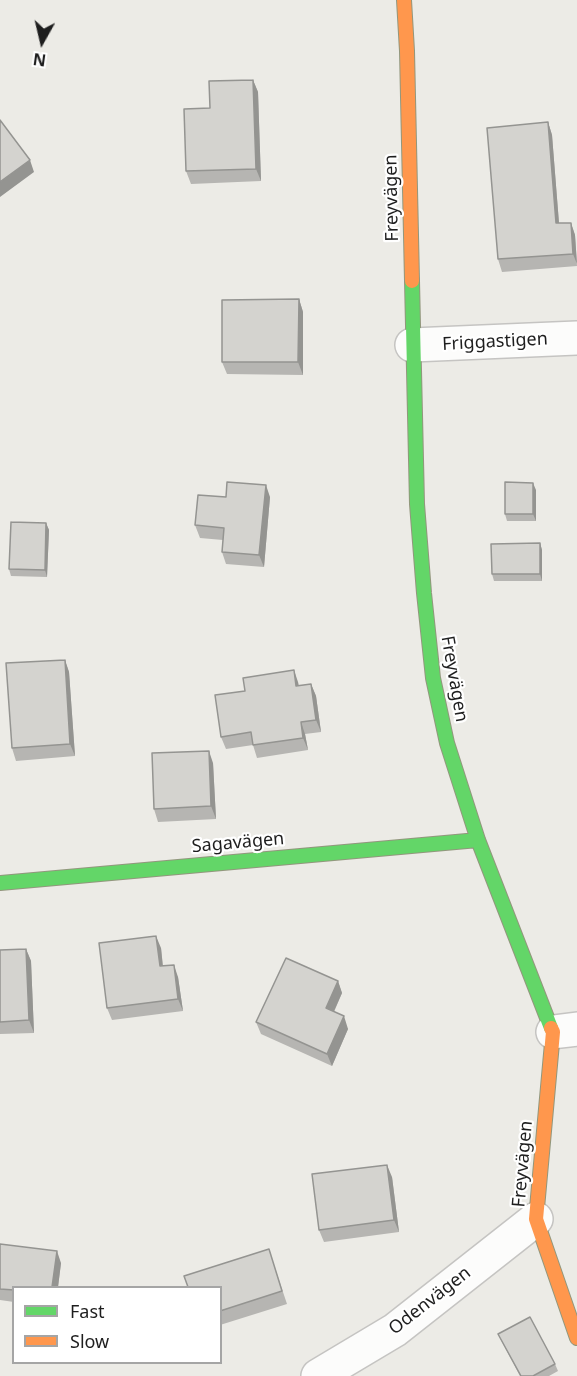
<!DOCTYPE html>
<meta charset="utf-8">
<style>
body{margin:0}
#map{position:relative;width:577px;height:1376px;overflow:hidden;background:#ecebe6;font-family:"Noto Sans",sans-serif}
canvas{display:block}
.legend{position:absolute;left:12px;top:1286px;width:210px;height:78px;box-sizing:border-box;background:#fff;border:2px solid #a5a5a5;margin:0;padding:8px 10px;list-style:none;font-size:18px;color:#1e1e1e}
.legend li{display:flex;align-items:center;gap:12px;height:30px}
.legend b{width:30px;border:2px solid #a5a5a5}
.north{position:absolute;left:12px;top:12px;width:60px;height:60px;-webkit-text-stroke:4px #fff;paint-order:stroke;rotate:188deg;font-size:16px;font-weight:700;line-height:24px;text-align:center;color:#1e1e1e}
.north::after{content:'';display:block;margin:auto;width:21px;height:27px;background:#1e1e1e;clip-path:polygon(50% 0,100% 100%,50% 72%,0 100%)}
</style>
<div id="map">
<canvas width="577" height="1376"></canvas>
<ul class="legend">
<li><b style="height:8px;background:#63d668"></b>Fast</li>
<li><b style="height:8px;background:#ff974d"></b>Slow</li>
</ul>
<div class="north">N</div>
</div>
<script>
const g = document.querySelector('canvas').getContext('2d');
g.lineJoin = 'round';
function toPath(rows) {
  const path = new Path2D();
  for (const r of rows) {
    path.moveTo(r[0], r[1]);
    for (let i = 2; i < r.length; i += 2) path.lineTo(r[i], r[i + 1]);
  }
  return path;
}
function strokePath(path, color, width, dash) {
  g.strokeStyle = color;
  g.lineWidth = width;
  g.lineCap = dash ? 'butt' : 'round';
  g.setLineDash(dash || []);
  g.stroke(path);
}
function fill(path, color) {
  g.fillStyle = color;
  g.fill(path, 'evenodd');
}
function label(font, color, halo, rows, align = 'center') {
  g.font = font + ' "Noto Sans",sans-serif';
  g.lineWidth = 4.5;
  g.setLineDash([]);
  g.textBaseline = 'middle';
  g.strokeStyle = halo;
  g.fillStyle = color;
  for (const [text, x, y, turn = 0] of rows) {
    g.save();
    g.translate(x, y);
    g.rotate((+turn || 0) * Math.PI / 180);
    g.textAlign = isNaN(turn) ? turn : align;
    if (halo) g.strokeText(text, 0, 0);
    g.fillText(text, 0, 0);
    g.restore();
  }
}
const street = toPath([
 [412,345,577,338],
 [553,1032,577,1029],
 [318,1376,395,1330,536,1219]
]);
const fast = toPath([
 [412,281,417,504,424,593,433,678,447,743,478,840,551,1028],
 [0,883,478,840]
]);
const slow = toPath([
 [404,0,407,51,412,281],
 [551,1028,553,1032,536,1219,577,1338]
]);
const wall = toPath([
 [253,80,258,92,261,181,191,184,186,171,210,108],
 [548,122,552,135,559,223,571,223,575,235,577,266,502,272,498,259],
 [299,299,303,312,303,375,227,374,222,362],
 [536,490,536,521,507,521,505,514],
 [270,497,264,567,226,564,222,552,223,540,200,538,195,525],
 [46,523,49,530,47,577,11,576,9,569],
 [540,543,542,550,542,581,494,581,492,574],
 [65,660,69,672,75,756,16,761,12,748],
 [298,682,299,686,311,684,316,696,321,732,305,734,308,750,257,758,253,745,226,749,221,737],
 [213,763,216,819,158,822,154,809],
 [161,948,163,966,178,977,183,1011,112,1020,107,1008],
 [26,949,31,961,34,1033,0,1034,0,950],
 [338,981,342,993,334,1012,348,1029,332,1066,261,1034,256,1022],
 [392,1177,399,1232,324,1242,319,1230],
 [0,1244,61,1263,58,1287,14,1287,14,1302,0,1300],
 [273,1262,287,1304,220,1325,220,1287],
 [498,1334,555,1364,558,1371,549,1376,520,1376,501,1340]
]);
const shadedWall = toPath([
 [253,80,258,92,261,181,256,169],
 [548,122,552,135,560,236,556,223],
 [30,160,34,172,0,197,0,182],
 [571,223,575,235,577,264,573,254],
 [299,299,303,312,303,375,298,362],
 [533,483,536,490,536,521,533,514],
 [266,485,270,497,264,567,259,555],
 [46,523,49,530,47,577,45,570],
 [540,543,542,550,542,581,540,574],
 [65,660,69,672,75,756,70,744],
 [294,670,298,682,300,699,296,686],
 [311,684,316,696,321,732,316,720],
 [301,722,305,734,308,750,303,738],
 [209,751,213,763,216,819,211,806],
 [156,936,161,948,164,979,160,966],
 [26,949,31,961,34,1033,29,1020],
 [174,965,178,977,183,1011,178,999],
 [338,981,342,993,330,1020,326,1008],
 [344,1016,348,1029,332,1066,327,1054],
 [387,1165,392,1177,399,1232,394,1220],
 [57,1251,61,1263,58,1287,52,1287]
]);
const building = toPath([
 [253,80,256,169,186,171,184,109,210,108,209,81,253,80],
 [0,120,30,160,0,182,0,120],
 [548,122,556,223,571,223,573,254,498,259,487,128,548,122],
 [299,299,298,362,222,362,222,300,299,299],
 [227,482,266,485,259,555,222,552,224,528,195,525,198,495,226,497,227,482],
 [505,482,533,483,533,514,505,514,505,482],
 [11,522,46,523,45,570,9,569,11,522],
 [540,543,540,574,492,574,491,544,540,543],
 [65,660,70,744,12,748,6,663,65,660],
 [294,670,296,686,311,684,316,720,301,722,303,738,253,745,251,732,221,737,215,695,245,691,243,678,294,670],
 [209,751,211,806,154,809,152,753,209,751],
 [156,936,160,966,174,965,178,999,107,1008,99,943,156,936],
 [26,949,29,1020,0,1022,0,950,26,949],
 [286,958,338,981,326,1008,344,1016,327,1054,256,1022,286,958],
 [387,1165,394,1220,319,1230,312,1174,387,1165],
 [0,1244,57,1251,52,1287,14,1287,14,1290,0,1289,0,1244],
 [269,1249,282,1291,220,1311,220,1287,188,1287,184,1276,269,1249],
 [530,1317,555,1364,533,1376,521,1376,498,1334,530,1317]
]);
const streetNames = [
 ["Freyvägen",392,198,-91],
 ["Friggastigen",495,342,-3],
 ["Freyvägen",454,679,80],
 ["Sagavägen",238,843,-5],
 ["Freyvägen",523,1164,-85],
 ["Odenvägen",430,1301,-38]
];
strokePath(street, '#c5c4c2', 36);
strokePath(fast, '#92977d', 16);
strokePath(slow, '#92977d', 16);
strokePath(street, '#fcfcfb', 33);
strokePath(fast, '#63d668', 14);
strokePath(slow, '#ff974d', 14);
fill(wall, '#b6b5b2');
fill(shadedWall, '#949491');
fill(building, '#d4d3cf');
strokePath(building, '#949491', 1.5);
label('18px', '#1e1e1e', '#fff', streetNames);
</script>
